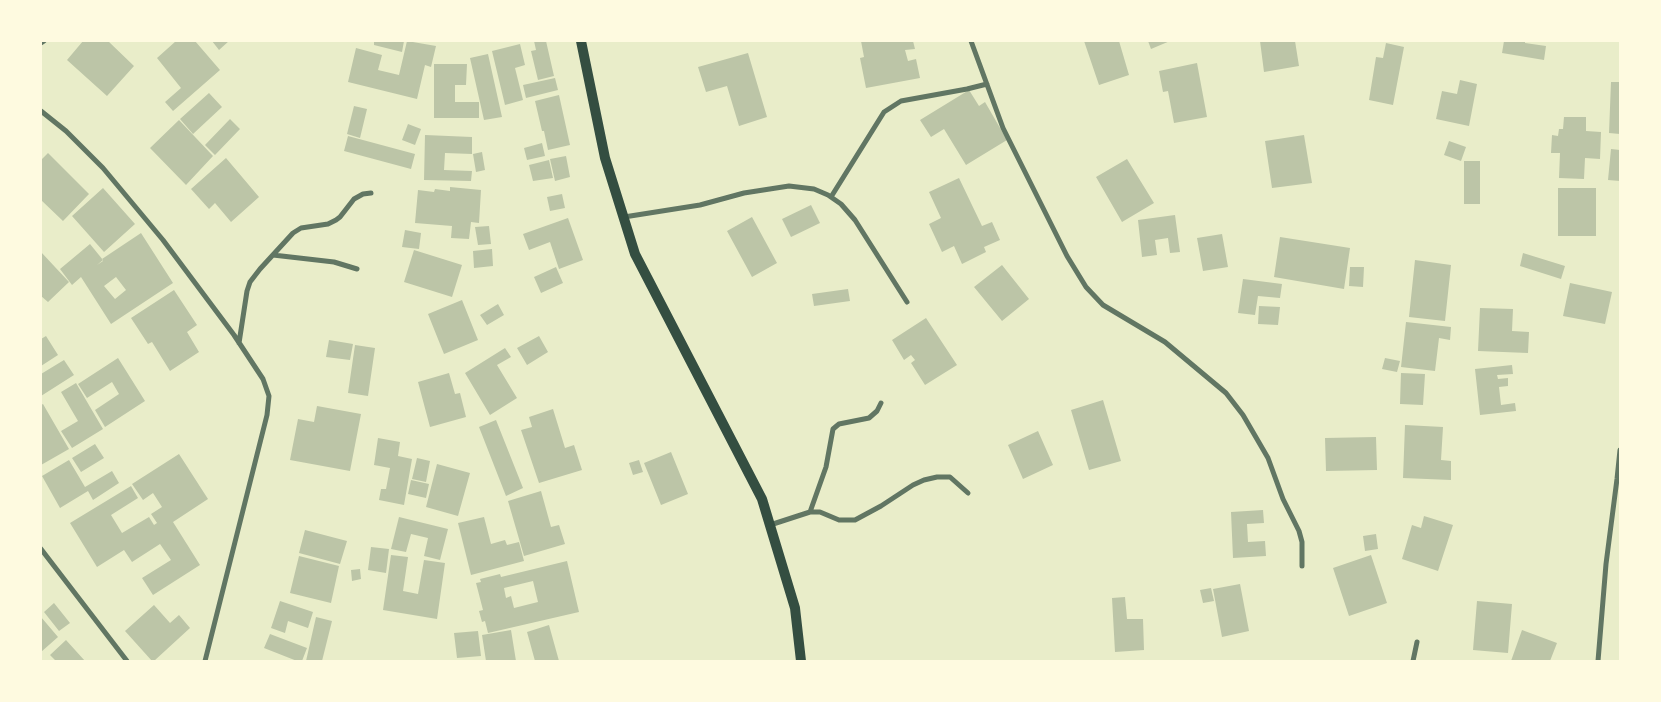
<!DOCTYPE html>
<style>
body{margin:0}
#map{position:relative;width:1661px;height:702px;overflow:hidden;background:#e9edc9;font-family:Helvetica,sans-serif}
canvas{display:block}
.frame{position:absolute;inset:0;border:42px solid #fefae0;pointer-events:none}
</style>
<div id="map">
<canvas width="1661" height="702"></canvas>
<div class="frame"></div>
</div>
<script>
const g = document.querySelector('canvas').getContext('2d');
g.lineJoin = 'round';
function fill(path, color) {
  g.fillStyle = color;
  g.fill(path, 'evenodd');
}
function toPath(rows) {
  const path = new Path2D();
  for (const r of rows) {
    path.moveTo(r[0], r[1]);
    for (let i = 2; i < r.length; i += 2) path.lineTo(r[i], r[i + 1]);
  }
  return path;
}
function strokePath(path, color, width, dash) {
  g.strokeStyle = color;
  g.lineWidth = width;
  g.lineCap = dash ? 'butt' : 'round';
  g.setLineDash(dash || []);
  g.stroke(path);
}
const building = toPath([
 [83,41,108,41,134,66,107,96,67,60],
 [176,41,195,41,220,70,173,111,165,102,181,88,157,58],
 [212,41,229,41,219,50],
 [374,41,404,41,402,52,374,45],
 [407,41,436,46,431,67,425,65,417,99,348,82,356,48,382,55,378,70,399,75],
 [534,41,546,41,554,76,538,80,531,51,536,50],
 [861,41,913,41,915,49,905,50,908,61,916,59,920,78,866,88,860,58,864,57],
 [1084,41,1119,41,1129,75,1099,85],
 [1148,41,1170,41,1151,49],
 [1260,41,1295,41,1299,66,1264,72],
 [1504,41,1525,41,1525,43,1546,46,1544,60,1502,53],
 [1386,43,1404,47,1393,105,1369,100,1376,57,1383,58],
 [520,44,525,65,515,68,523,100,505,105,492,51],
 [748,53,767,117,739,126,727,86,706,92,698,67],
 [488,54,502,117,484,120,470,58],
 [1197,63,1207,117,1174,123,1168,91,1163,92,1159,71],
 [434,64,467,64,466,85,455,85,455,102,479,102,479,118,434,118],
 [555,78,558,90,526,98,523,85],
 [1460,80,1477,84,1469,126,1436,119,1442,91,1457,94],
 [1611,82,1620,82,1620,134,1609,133],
 [969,90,979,106,985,102,1007,140,966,165,944,129,931,137,920,120],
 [209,93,222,107,193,134,180,119],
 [559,95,570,145,548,150,544,131,542,131,535,101],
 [354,106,367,109,360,138,347,134],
 [1564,117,1586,117,1586,131,1601,132,1600,159,1585,158,1584,179,1559,178,1560,153,1551,153,1552,135,1558,136,1559,129,1563,129],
 [230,119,240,129,215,155,205,145],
 [179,120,213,156,186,185,150,148],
 [408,124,421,129,415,145,402,140],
 [425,135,472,137,472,154,445,153,444,170,472,171,471,181,424,180],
 [1304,135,1312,183,1272,188,1265,141],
 [348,136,415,154,411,169,344,151],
 [1449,141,1466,147,1461,161,1444,155],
 [542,143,545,156,527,160,524,148],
 [1611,149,1620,150,1620,181,1608,180],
 [482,152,485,170,476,172,473,154],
 [48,153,89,194,63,221,41,200,41,160],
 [566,156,570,177,555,181,550,159],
 [226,158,259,197,231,222,215,203,209,209,191,189],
 [1127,159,1154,203,1122,222,1096,177],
 [549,160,553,178,533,181,529,165],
 [1464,161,1480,161,1480,204,1464,204],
 [959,178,982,226,992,222,1000,240,984,247,986,252,962,264,954,246,942,252,929,224,941,218,929,192],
 [450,187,481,190,479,223,471,222,469,239,451,238,452,226,415,223,418,190,434,192,435,189,450,191],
 [103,188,135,224,104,252,72,216],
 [1558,188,1596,188,1596,236,1558,236],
 [562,194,565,208,550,211,547,197],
 [811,205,820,223,791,237,782,219],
 [1175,215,1180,252,1170,253,1168,238,1155,240,1157,255,1142,257,1138,220],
 [752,217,777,263,752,277,727,231],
 [568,218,583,260,559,269,550,242,529,250,523,234],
 [489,226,491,244,478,245,475,227],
 [405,230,421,233,419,249,402,247],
 [141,233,173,283,111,324,81,277,72,285,60,269,90,244,103,260,97,265,103,261,102,259],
 [116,277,126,290,115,299,104,286],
 [1222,234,1228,267,1203,271,1197,238],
 [1280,237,1350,248,1344,289,1274,277],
 [492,249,493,266,474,268,473,251],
 [414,250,462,265,452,297,404,282],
 [41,252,69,282,48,302,41,296],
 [1523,253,1565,266,1561,279,1520,266],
 [1415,260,1451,265,1445,321,1409,317],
 [1002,265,1029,299,1002,321,974,287],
 [556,267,563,283,541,293,534,277],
 [1350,267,1364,267,1363,287,1349,286],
 [1243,279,1282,284,1280,298,1258,296,1255,315,1238,313],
 [1570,283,1612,292,1605,324,1563,316],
 [848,289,850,301,814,306,812,294],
 [174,290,197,325,187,332,199,352,170,371,152,342,148,344,131,318],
 [462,300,478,340,444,354,428,314],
 [498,304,504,315,487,325,480,315],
 [1259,306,1280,307,1278,325,1258,324],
 [1480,308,1513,309,1512,331,1529,332,1528,353,1478,351],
 [926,318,957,365,925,385,911,363,915,360,911,355,904,360,892,340],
 [1406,322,1451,327,1450,340,1439,338,1435,371,1401,367],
 [46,336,58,355,41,366,41,339],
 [539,336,548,352,527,365,517,348],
 [329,340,353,344,350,360,326,357],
 [355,345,375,348,368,396,348,393],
 [505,348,511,357,497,365,517,398,490,415,465,373],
 [118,358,145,401,105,427,95,410,119,394,112,382,87,398,78,384],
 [1385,358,1400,361,1397,372,1382,369],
 [64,360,74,375,41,396,41,374],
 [1512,365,1513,374,1497,375,1498,379,1508,378,1508,386,1499,387,1501,405,1515,403,1516,411,1480,415,1475,369],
 [449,373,455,394,460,393,466,417,430,427,418,382],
 [1401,373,1425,374,1423,405,1400,404],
 [76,383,103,429,72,448,61,431,78,421,61,392],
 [1103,400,1121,461,1089,470,1071,410],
 [43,404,69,449,41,465,41,405],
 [317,406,361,414,350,471,290,460,298,419,314,422],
 [553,409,565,448,574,445,582,470,539,483,521,430,532,427,529,417],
 [496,420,523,488,506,496,479,427],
 [1405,425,1443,427,1441,460,1451,461,1451,480,1403,478],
 [1038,431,1053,465,1023,479,1008,445],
 [1376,437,1377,470,1326,471,1325,438],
 [378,438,400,442,398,456,412,459,404,505,379,500,381,489,386,489,390,468,374,465],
 [95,444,104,458,81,472,72,458],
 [671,452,688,494,661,505,644,463],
 [179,454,208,499,173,522,200,565,153,595,142,578,171,560,160,544,132,562,124,550,97,567,70,523,131,486,138,498,111,515,122,533,149,517,154,525,157,523,151,514,162,507,153,493,143,500,132,484],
 [417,458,430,461,426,482,412,479],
 [69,460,85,487,112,471,119,483,93,500,88,491,60,508,42,476],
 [639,460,643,472,633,475,629,463],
 [437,464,470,473,458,516,426,507],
 [411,480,429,484,426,498,408,494],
 [541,491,551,527,559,525,565,544,524,556,508,501],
 [1263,510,1264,523,1247,524,1248,542,1265,541,1266,556,1233,558,1231,512],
 [1424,516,1453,525,1438,571,1402,559,1412,525,1421,528],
 [399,517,448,529,440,560,424,556,428,538,411,534,406,552,391,549],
 [484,517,491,544,505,540,507,545,519,542,524,561,471,575,458,523],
 [305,530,347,541,340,564,299,553],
 [1376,534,1378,549,1365,551,1363,536],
 [371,547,389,549,386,573,368,570],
 [391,555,408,557,403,591,418,594,424,560,445,563,437,619,383,610],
 [1371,555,1387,603,1349,616,1333,568],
 [299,556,339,566,331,603,290,593],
 [567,561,579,612,488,633,485,621,482,622,479,611,483,610,476,583,481,582,480,579,500,574,501,577],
 [533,581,538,602,514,608,511,596,506,598,504,588],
 [360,569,361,579,352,581,351,570],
 [1240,584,1249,631,1222,637,1213,589],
 [1211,588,1214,601,1203,603,1200,590],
 [1125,597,1127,619,1143,619,1144,650,1115,652,1112,598],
 [280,601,313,612,308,628,288,621,285,633,271,628],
 [1477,601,1512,604,1508,653,1473,650],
 [54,603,70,623,59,631,44,612],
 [154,605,170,623,179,615,190,628,154,661,152,661,125,631],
 [41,617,58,637,41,652],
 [316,617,332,621,322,661,306,661],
 [549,625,559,661,535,661,527,632],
 [511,630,516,661,486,661,482,635],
 [1522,630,1557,643,1550,661,1511,661],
 [478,631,481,656,457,658,454,633],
 [270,634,307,648,302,661,297,661,264,648],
 [66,640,85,661,56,661,50,655]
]);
const minor = toPath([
 [971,41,1003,128,1067,256,1086,287,1103,305,1165,342,1226,393,1243,415,1268,458,1283,499,1299,531,1302,542,1302,566],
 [41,43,44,41],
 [41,111,66,131,103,168,163,240,234,335,263,379,269,396,267,415,205,661],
 [831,197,884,112,901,101,967,89,987,84],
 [624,217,700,205,744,193,789,186,814,189,828,195,841,204,855,220,907,302],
 [273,255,334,262,357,269],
 [239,343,247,291,250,282,260,269,293,233,301,228,328,224,336,220,340,217,354,199,363,194,371,193],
 [810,512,826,467,833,429,839,424,869,418,877,411,881,403],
 [770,525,810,512,820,512,839,520,855,520,881,506,913,485,924,480,937,477,950,477,968,493],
 [41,549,127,661],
 [1413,661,1417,642],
 [1598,661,1606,564,1617,479,1620,450]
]);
const secondary = toPath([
 [581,41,605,158,635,254,762,499,795,608,801,661]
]);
fill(building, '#bcc5a7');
strokePath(minor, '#617663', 5);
strokePath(secondary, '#344e41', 10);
</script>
